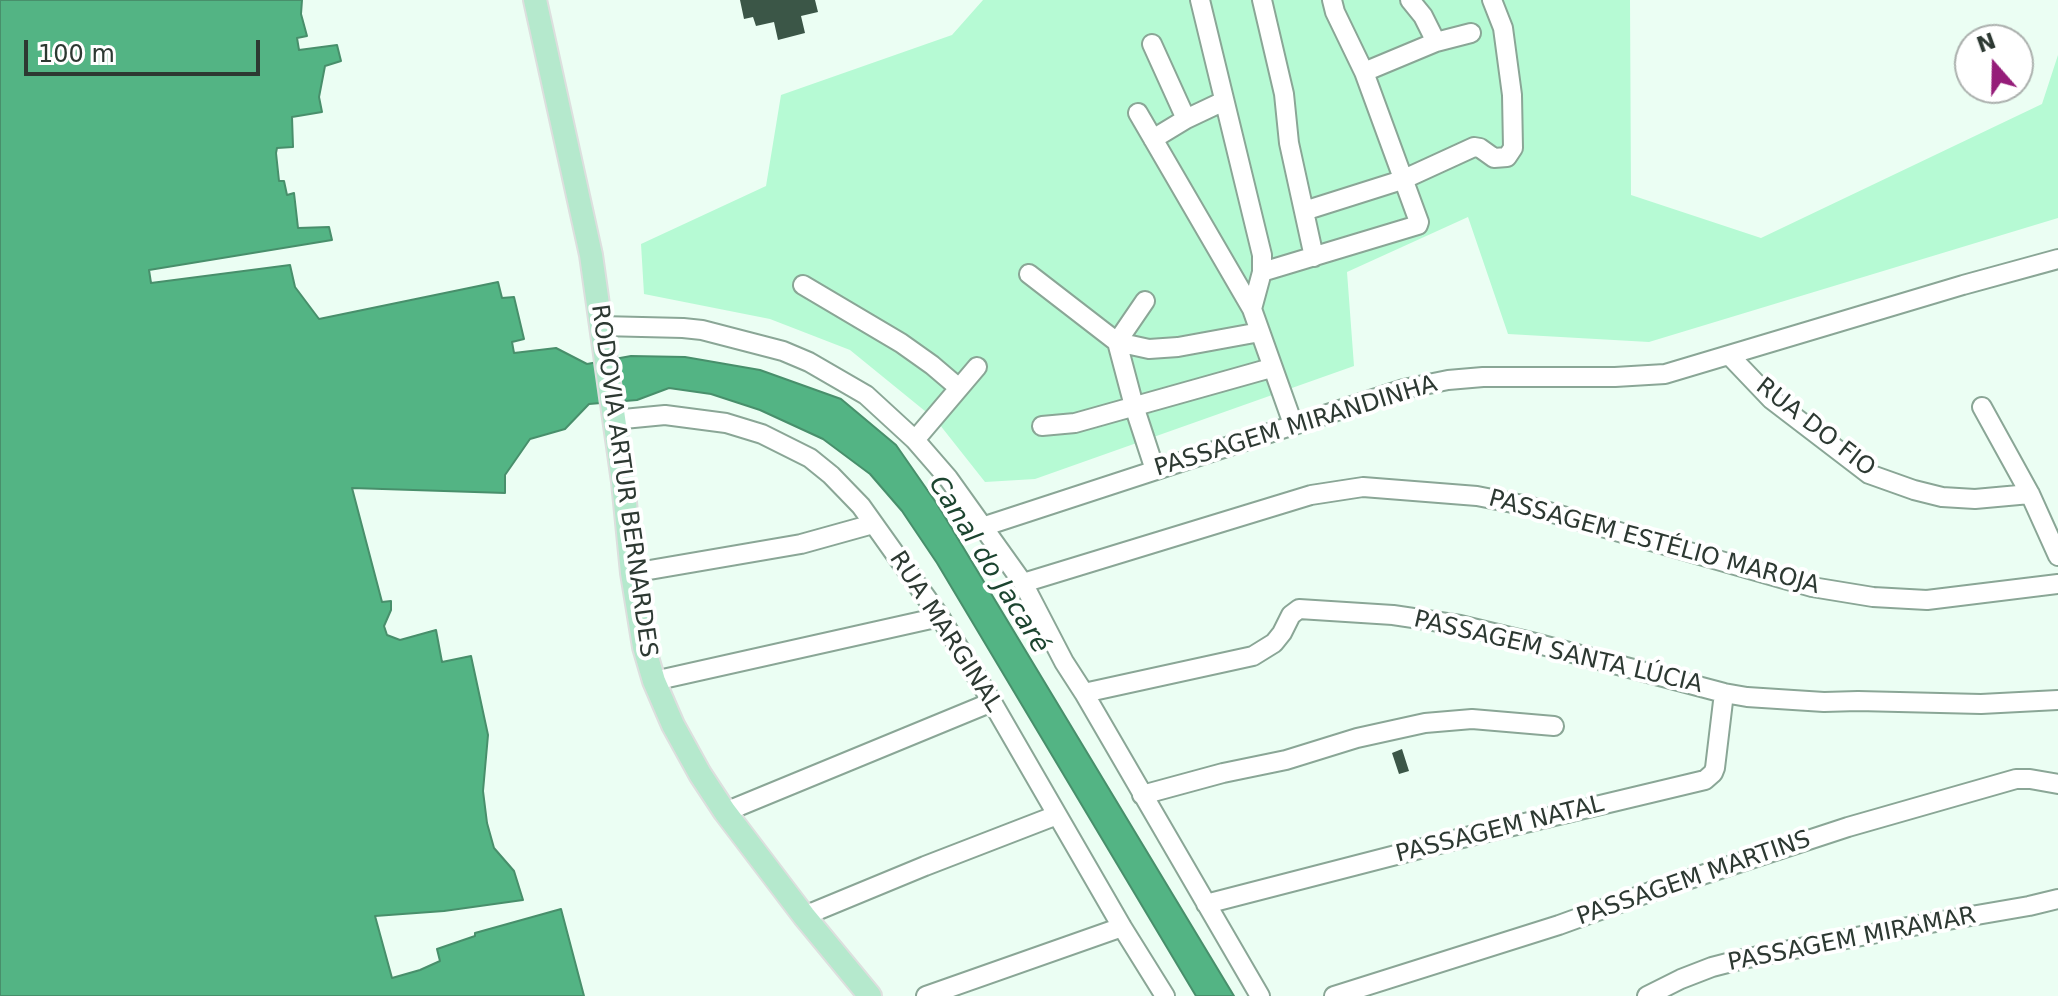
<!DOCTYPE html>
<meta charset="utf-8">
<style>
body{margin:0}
#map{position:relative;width:2058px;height:996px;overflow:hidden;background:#ebfef3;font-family:"DejaVu Sans",sans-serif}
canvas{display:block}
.north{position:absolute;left:1954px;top:24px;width:80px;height:80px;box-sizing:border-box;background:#fff;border:2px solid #abb0ad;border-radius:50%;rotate:340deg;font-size:22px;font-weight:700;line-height:32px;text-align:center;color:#2d3932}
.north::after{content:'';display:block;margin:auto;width:28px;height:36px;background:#951d79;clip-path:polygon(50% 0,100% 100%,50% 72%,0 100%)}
.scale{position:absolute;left:24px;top:40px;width:236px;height:36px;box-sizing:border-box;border:4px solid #2d3932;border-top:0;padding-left:10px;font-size:24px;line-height:28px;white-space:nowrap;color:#2d3932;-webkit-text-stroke:6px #fff;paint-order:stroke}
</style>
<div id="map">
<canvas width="2058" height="996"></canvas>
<div class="north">N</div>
<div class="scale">100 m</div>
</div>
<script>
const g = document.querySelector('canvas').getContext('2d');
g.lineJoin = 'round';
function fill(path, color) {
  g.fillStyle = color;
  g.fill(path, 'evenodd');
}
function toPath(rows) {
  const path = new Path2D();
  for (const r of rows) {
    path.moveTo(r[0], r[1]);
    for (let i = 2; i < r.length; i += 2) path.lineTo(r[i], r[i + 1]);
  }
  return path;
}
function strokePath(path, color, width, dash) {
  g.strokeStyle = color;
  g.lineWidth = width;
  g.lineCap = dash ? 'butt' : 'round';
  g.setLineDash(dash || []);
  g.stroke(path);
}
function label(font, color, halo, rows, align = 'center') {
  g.font = font + ' "DejaVu Sans",sans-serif';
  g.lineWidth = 8;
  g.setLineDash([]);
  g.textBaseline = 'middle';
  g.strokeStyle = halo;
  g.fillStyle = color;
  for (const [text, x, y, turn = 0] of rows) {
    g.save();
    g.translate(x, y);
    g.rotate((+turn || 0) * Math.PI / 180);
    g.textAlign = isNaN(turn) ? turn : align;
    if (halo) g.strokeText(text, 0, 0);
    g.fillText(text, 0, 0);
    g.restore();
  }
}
const green = toPath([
 [983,0,1630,0,1631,195,1761,238,2042,104,2058,55,2058,218,1649,342,1508,334,1468,217,1347,272,1354,366,1035,479,985,482,936,420,850,350,770,319,644,294,641,244,766,186,781,95,952,35]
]);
const water = toPath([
 [0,0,302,0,301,14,307,36,297,38,299,50,337,45,341,61,325,66,319,97,322,112,292,117,293,147,277,148,276,153,279,181,284,181,287,195,294,193,298,228,329,227,332,240,149,270,151,283,290,265,295,287,319,319,498,282,502,298,514,297,524,339,512,342,514,353,556,348,587,364,631,356,685,357,760,370,841,399,896,445,937,504,1234,996,1196,996,937,563,902,511,870,474,823,439,760,410,711,394,669,388,637,400,589,404,565,429,530,439,505,475,505,493,352,488,382,602,391,601,391,610,384,626,387,635,400,640,436,630,442,662,471,656,488,735,483,791,487,823,494,848,514,871,523,900,444,911,375,916,392,978,420,970,440,961,437,949,475,936,475,933,561,909,584,996,0,996,0,0]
]);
const building = toPath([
 [740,0,815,0,818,12,801,16,805,33,778,40,774,22,756,26,753,17,744,19],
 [1402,749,1409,771,1399,774,1392,753]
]);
const minor = toPath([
 [1200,0,1262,255,1262,272,1252,309],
 [1262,0,1284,94,1289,143,1314,257],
 [1410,0,1423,16,1436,42],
 [1152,44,1186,119],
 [1364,72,1436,42,1471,33],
 [1138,113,1252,309,1293,424],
 [1153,139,1186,119,1224,101],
 [1304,211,1402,180,1474,147,1480,148,1494,158,1507,157,1513,148,1512,95,1503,28,1492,0],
 [1262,272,1418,225,1419,222,1364,72,1335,12,1332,0],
 [1029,274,1117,342,1134,406,1155,470],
 [803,285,901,343,932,365,959,388],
 [1145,301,1117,342,1149,349,1178,347,1260,332],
 [601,326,683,328,702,330,783,351,809,362,866,395,915,440,948,478,1023,583,1064,662,1084,693,1260,996],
 [1730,356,1771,399,1869,474,1914,490,1942,497,1975,499,2030,494],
 [1982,407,2030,494,2058,556],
 [613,420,665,415,726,423,762,434,810,458,831,475,861,506,940,617,992,702,1122,927,1165,996],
 [1042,426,1075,423,1271,368],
 [915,440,977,367],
 [982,527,1404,389,1448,380,1483,377,1615,377,1665,374,1963,285,2058,259],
 [632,573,801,544,873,524],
 [1023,583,1311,495,1363,487,1477,496,1528,506,1812,587,1873,597,1927,600,2058,584],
 [654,681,940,617],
 [1084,693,1253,656,1274,643,1282,633,1291,615,1299,609,1393,615,1460,625,1531,642,1724,693,1747,697,1824,702,1858,701,1981,704,2058,700],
 [1142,795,1223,773,1286,760,1357,738,1425,723,1472,719,1554,726],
 [725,812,992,702],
 [1206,904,1458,839,1705,780,1713,773,1715,768,1724,693],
 [804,916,925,866,1057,815],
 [926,996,1122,927],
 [1334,996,1559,925,1650,892,1848,827,2016,779,2030,779,2058,784],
 [1647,996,1681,979,1712,967,1743,959,1913,926,2029,906,2058,899]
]);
const major = toPath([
 [535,0,591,255,623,482,632,573,644,647,654,681,673,725,700,774,725,812,804,916,870,996]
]);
const streetNames = [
 ["PASSAGEM MIRANDINHA",1296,427,-17],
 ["RUA DO FIO",1815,428,38],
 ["RODOVIA ARTUR BERNARDES",623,481,82],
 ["PASSAGEM ESTÉLIO MAROJA",1654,543,15],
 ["RUA MARGINAL",945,632,57],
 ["PASSAGEM SANTA LÚCIA",1558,653,13],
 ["PASSAGEM NATAL",1500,830,-14],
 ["PASSAGEM MARTINS",1694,879,-19],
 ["PASSAGEM MIRAMAR",1852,940,-11]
];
const waterNames = [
 ["Canal do Jacaré",988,565,58]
];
fill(green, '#b6fad4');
fill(water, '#53b484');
strokePath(water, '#488f6b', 2);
fill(building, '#3b5647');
strokePath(minor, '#8aa696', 22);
strokePath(major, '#dddfde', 26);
strokePath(minor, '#fff', 18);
strokePath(major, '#b5e9cd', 22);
label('24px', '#2d3932', '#fff', streetNames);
label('italic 26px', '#1b442f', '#fff', waterNames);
</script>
